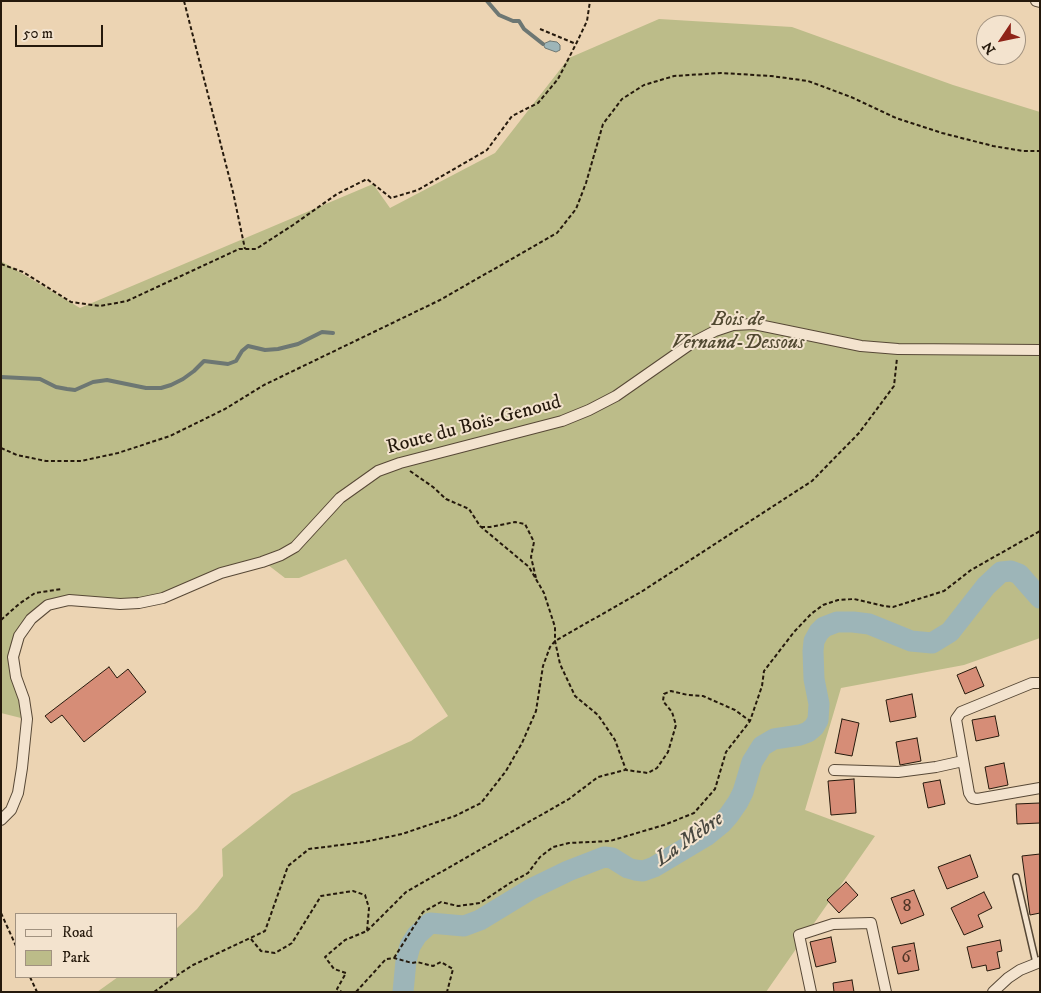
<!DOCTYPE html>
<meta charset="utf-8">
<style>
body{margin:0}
#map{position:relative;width:1041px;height:993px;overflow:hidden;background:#ecd4b3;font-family:"IM FELL DW Pica",serif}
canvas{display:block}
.frame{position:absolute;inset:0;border:2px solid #25190c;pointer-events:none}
.legend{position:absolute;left:15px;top:913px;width:162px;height:65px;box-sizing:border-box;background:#f3e3ce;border:1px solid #a19280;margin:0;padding:6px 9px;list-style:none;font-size:15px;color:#25190c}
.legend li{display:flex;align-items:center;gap:10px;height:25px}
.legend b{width:25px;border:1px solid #a19280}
.north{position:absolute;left:976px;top:15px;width:50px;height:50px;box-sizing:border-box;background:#f3e3ce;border:1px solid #a19280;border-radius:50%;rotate:236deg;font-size:14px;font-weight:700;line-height:20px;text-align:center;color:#25190c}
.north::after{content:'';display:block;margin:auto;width:18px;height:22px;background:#8f2418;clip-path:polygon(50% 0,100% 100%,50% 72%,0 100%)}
.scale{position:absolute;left:15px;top:25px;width:88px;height:22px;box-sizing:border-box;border:2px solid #25190c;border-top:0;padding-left:6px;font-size:15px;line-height:18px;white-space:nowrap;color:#25190c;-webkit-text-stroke:4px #f3e3ce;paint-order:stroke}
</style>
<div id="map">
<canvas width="1041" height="993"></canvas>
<div class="frame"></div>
<ul class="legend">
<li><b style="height:6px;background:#f3e3ce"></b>Road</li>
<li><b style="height:14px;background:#bcbc89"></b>Park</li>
</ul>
<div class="north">N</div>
<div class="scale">50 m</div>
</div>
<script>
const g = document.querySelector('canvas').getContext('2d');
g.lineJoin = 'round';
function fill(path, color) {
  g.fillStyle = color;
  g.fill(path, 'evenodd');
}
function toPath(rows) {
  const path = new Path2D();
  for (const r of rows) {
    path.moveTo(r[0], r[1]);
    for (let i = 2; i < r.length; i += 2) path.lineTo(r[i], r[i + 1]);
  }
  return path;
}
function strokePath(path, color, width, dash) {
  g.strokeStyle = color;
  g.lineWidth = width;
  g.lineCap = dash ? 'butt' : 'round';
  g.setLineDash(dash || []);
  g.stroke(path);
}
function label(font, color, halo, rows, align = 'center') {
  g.font = font + ' "IM FELL DW Pica",serif';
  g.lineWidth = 4;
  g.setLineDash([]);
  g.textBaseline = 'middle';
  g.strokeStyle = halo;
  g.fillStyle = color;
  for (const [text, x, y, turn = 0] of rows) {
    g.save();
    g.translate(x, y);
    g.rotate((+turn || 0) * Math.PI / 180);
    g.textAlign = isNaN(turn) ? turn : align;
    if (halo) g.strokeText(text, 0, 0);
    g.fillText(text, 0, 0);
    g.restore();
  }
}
const green = toPath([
 [659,19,792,27,953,85,1040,112,1040,638,964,665,841,688,805,810,875,836,766,992,97,992,118,977,176,977,176,929,197,909,223,876,222,849,292,794,411,741,448,716,346,559,299,578,285,578,259,558,219,569,161,593,138,599,121,599,69,595,46,601,9,657,11,676,18,695,21,718,1,713,1,261,80,308,373,184,390,208,495,153,569,58]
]);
const water = toPath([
 [550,41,557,42,560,45,560,50,556,52,545,48,543,44,550,41]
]);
const stream = toPath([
 [487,1,499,15,513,21,519,21,524,29,543,44],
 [1,377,40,379,56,387,67,389,75,390,93,382,107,380,146,388,161,388,171,385,183,379,194,371,204,361,228,364,236,361,242,351,248,346,265,350,278,349,298,344,322,332,333,333]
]);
const river = toPath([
 [403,992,406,961,410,946,417,935,430,923,464,926,480,920,531,889,568,871,604,857,612,858,628,868,635,870,643,871,654,867,706,836,722,823,729,815,738,802,743,792,752,762,762,746,774,739,800,735,808,732,814,727,818,720,819,704,814,679,813,651,814,641,819,632,824,627,837,622,853,622,869,624,911,641,932,643,950,632,986,586,1001,572,1011,571,1019,574,1040,598]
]);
const building = toPath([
 [109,667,117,678,128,669,146,692,84,742,62,715,51,723,45,716,109,667],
 [976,667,984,686,965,694,957,675,976,667],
 [912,694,916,717,890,722,886,700,912,694],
 [995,716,999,736,976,741,972,720,995,716],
 [842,719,859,723,852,756,835,753,842,719],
 [917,738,921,761,900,765,896,742,917,738],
 [1004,763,1008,785,989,789,985,767,1004,763],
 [854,779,856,813,831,815,828,781,854,779],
 [940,780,945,804,928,808,923,783,940,780],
 [1040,803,1040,823,1017,824,1016,804,1040,803],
 [1040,854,1040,913,1030,915,1022,856,1040,854],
 [970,855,978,877,947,889,938,867,970,855],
 [846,882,858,895,839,913,827,900,846,882],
 [914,890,924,915,901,924,891,898,914,890],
 [984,892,992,908,978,915,983,927,964,935,951,908,984,892],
 [831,937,836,962,816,967,810,942,831,937],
 [1000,940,1002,951,997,952,1000,968,987,971,986,965,972,968,967,947,1000,940],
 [914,943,919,970,898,974,892,947,914,943],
 [852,980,854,992,834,992,833,983,852,980]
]);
const path = toPath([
 [184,1,233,192,245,249],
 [540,29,576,44],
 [1,264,23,272,71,302,100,306,127,301,239,249,256,249,293,225,337,194,367,179,391,198,418,190,487,150,512,116,538,103,558,79,576,44,587,21,590,1],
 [1,448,17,455,46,461,81,461,118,453,170,436,225,409,264,385,440,300,557,233,576,209,586,183,603,124,622,99,644,85,674,76,721,73,771,76,808,81,851,97,896,118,942,133,993,146,1023,151,1040,151],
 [410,471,433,487,446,499,469,509,480,526,529,567,544,593,555,627,555,641,560,664,575,696,598,715,615,740,626,770,648,773,657,768,668,752,676,725,672,712,663,701,664,694,671,691,688,695,703,696,735,710,750,721],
 [481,527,490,527,515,522,525,524,534,542,531,557,536,578],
 [1,620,19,604,35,593,62,589],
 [1,913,16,946],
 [367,931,406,892,569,799,598,777,625,770],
 [251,939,261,951,275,953,292,943,321,896,353,891,365,895,369,908,367,931,345,940,325,957,334,969,346,973,337,989,342,992],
 [394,958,423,912,441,902,458,906,480,903,510,883,528,873,540,857,553,847,569,843,610,841,664,825,694,813,715,789,726,752,750,721,762,686,764,671,794,632,811,614,823,605,838,600,854,599,884,606,893,607,944,591,971,570,1040,531],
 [176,976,193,965,265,931,288,866,309,849,364,842,402,834,455,816,481,803,506,771,522,743,536,711,543,666,550,647,555,641,641,592,812,481,859,433,894,386,897,358],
 [30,977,37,992],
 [154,992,175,977],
 [356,992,386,959,394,958,412,963,417,962,433,966,441,962,453,969,447,992]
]);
const lane = toPath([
 [1016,877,1036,963]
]);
const street = toPath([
 [1036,1,1040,2],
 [1040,683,1032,683,961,712,956,719,969,793,972,798,977,799,1040,788],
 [834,770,898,772,936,767,963,761],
 [1,820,11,810,18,793,22,768,27,719,24,699,16,677,13,657,19,636,31,619,48,605,69,600,120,604,139,603,163,598,221,573,262,562,281,555,295,547,340,498,378,471,400,463,562,421,589,410,616,396,692,343,715,331,733,325,754,324,861,346,898,349,1040,350],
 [811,992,799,935,833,924,871,923,886,992],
 [993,992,1008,978,1020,970,1040,962]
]);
const numberNames = [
 ["8",907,907],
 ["6",906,958]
];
const parkNames = [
 ["Bois de",738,321],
 ["Vernand-Dessous",738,344]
];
const streetNames = [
 ["Route du Bois-Genoud",474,426,-15]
];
const waterNames = [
 ["La Mèbre",690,840,-35]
];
fill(green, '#bcbc89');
fill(water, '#9db5b8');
strokePath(water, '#6d7773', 1);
strokePath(stream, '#6d7773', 4);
strokePath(river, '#9db5b8', 21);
fill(building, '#d68d77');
strokePath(building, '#25190c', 1);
strokePath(lane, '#574836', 8);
strokePath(street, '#574836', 12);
strokePath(path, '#25190c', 2, [4, 2.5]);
strokePath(lane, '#f3e3ce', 5);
strokePath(street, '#f3e3ce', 10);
label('18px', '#513627', null, numberNames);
label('italic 20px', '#524a32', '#f3e3ce', parkNames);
label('20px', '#25190c', '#f3e3ce', streetNames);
label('italic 21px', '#494840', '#f3e3ce', waterNames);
</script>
